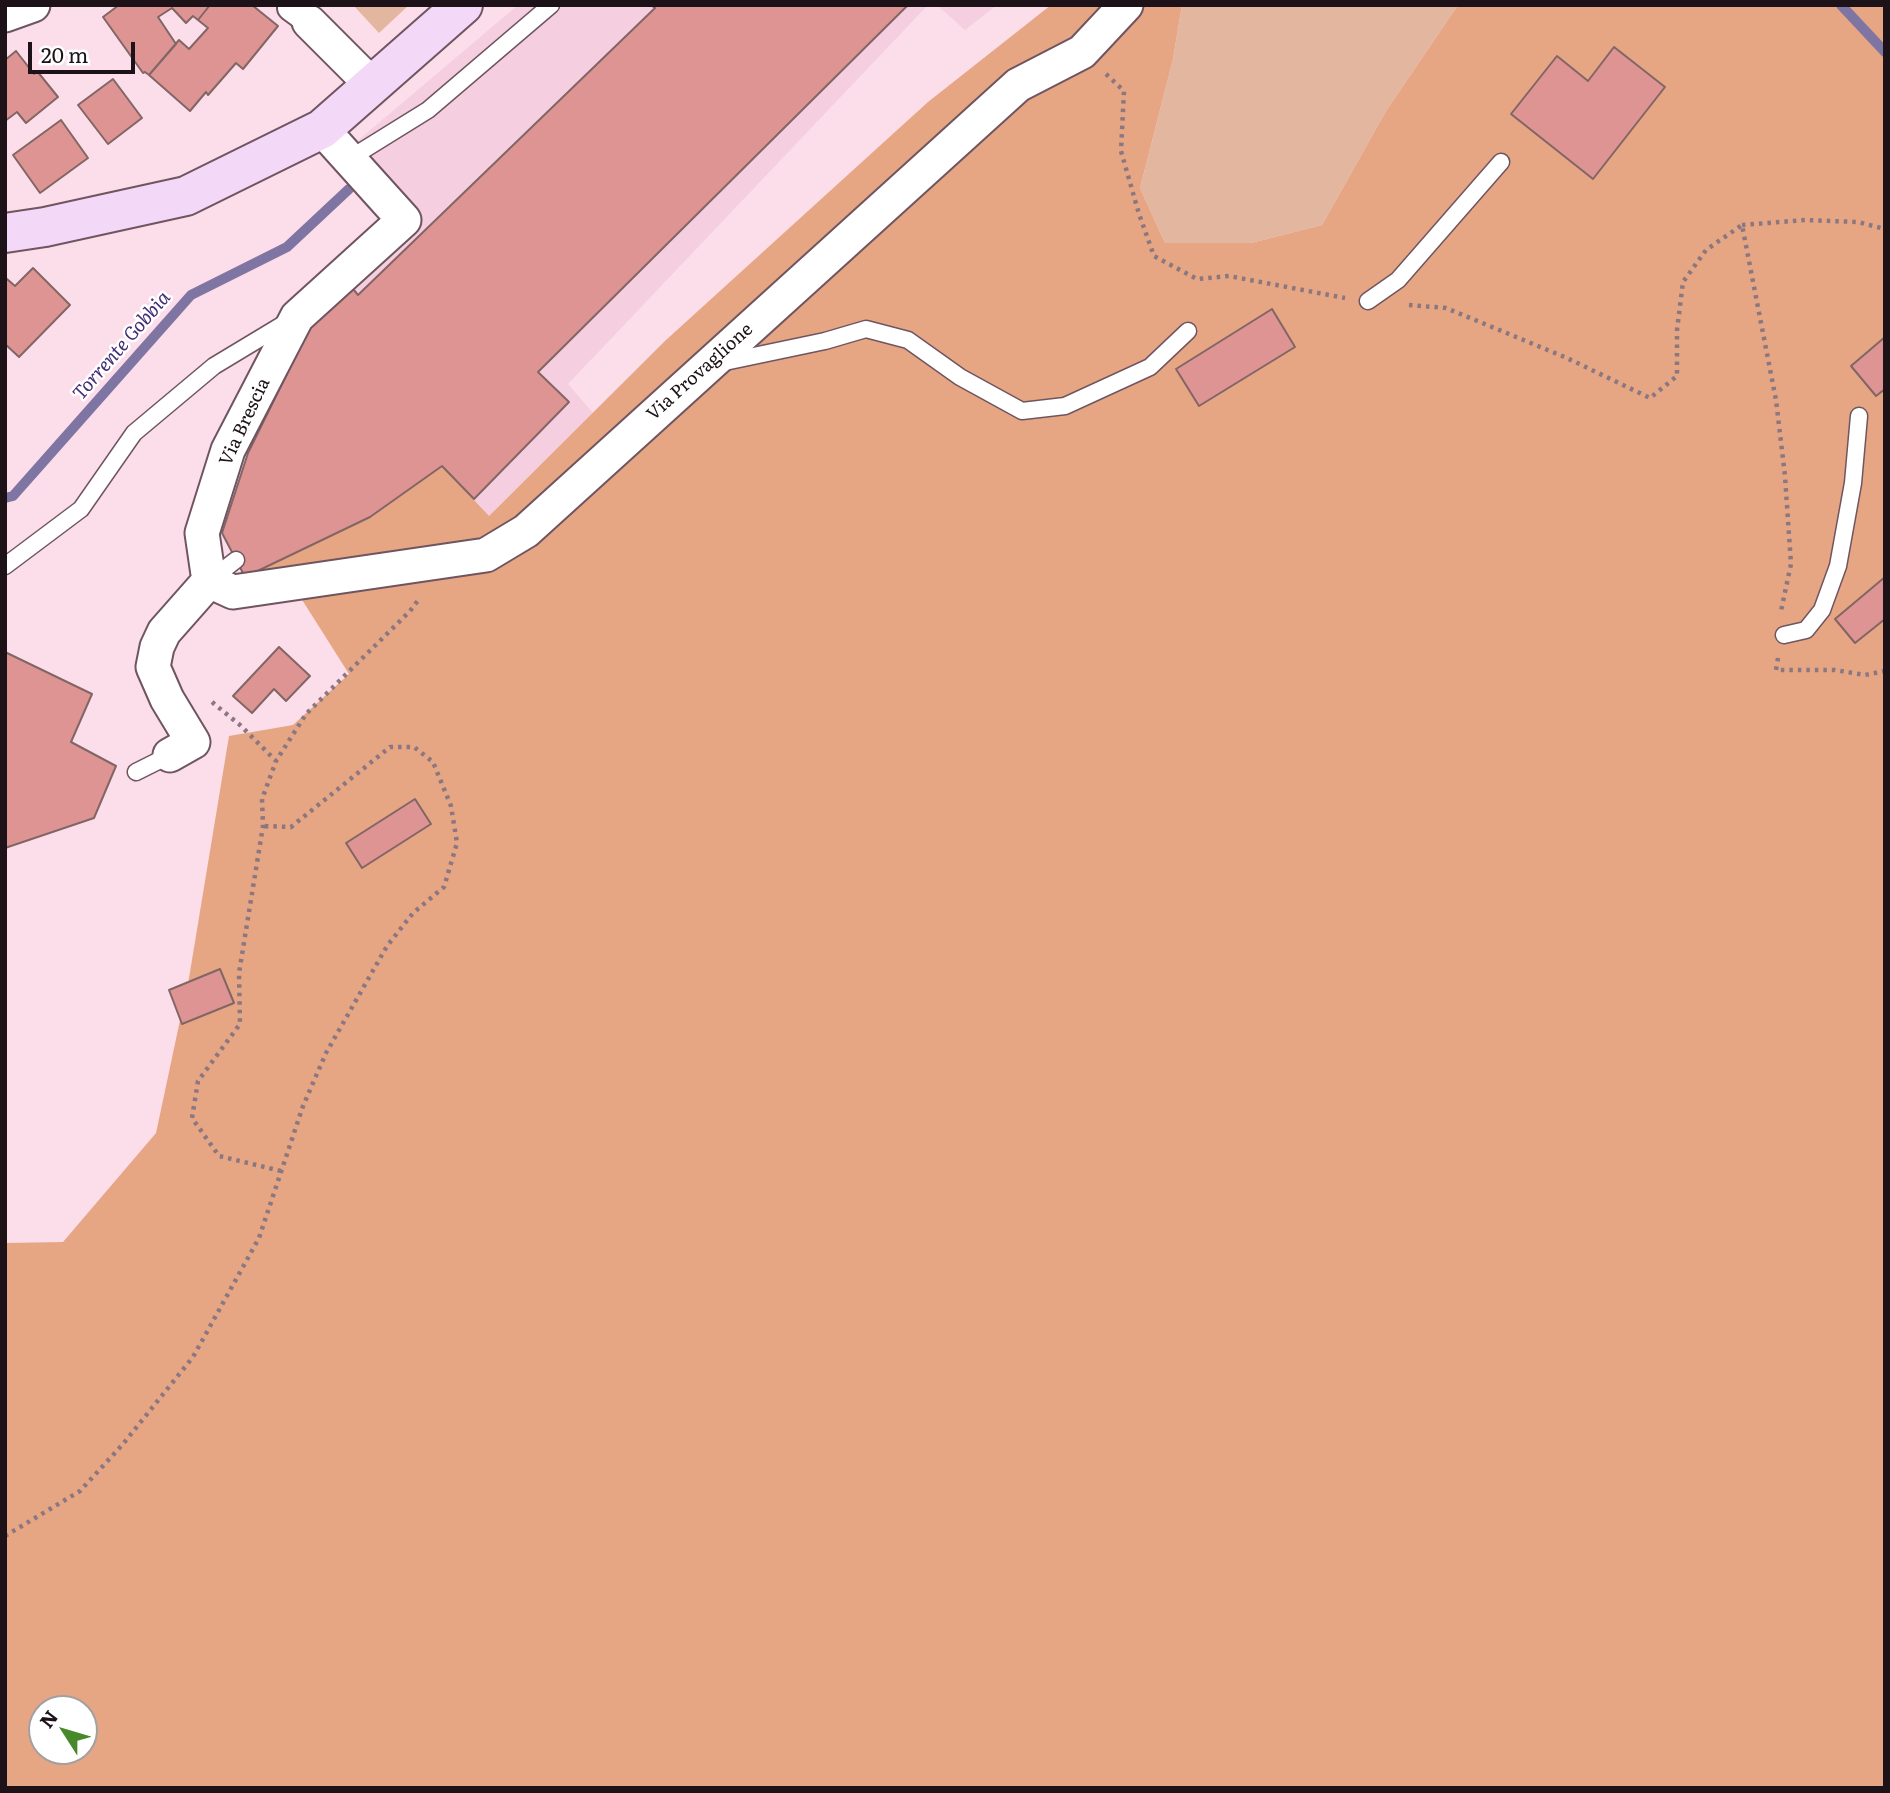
<!DOCTYPE html>
<style>
body{margin:0}
#map{position:relative;width:1890px;height:1793px;overflow:hidden;background:#fcddea;font-family:Literata,serif}
canvas{display:block}
.frame{position:absolute;inset:0;border:7px solid #1c1217;pointer-events:none}
.north{position:absolute;left:28px;top:1695px;width:70px;height:70px;box-sizing:border-box;background:#fff;border:2px solid #a4a0a2;border-radius:50%;rotate:307deg;font-size:19px;font-weight:700;line-height:28px;text-align:center;color:#1c1217}
.north::after{content:'';display:block;margin:auto;width:24px;height:32px;background:#46882a;clip-path:polygon(50% 0,100% 100%,50% 72%,0 100%)}
.scale{position:absolute;left:28px;top:42px;width:107px;height:32px;box-sizing:border-box;border:4px solid #1c1217;border-top:0;padding-left:9px;font-size:21px;line-height:24px;white-space:nowrap;color:#1c1217;-webkit-text-stroke:5px #fff;paint-order:stroke}
</style>
<div id="map">
<canvas width="1890" height="1793"></canvas>
<div class="frame"></div>
<div class="north">N</div>
<div class="scale">20 m</div>
</div>
<script>
const g = document.querySelector('canvas').getContext('2d');
g.lineJoin = 'round';
function fill(path, color) {
  g.fillStyle = color;
  g.fill(path, 'evenodd');
}
function toPath(rows) {
  const path = new Path2D();
  for (const r of rows) {
    path.moveTo(r[0], r[1]);
    for (let i = 2; i < r.length; i += 2) path.lineTo(r[i], r[i + 1]);
  }
  return path;
}
function strokePath(path, color, width, dash) {
  g.strokeStyle = color;
  g.lineWidth = width;
  g.lineCap = dash ? 'butt' : 'round';
  g.setLineDash(dash || []);
  g.stroke(path);
}
function label(font, color, halo, rows, align = 'center') {
  g.font = font + ' Literata,serif';
  g.lineWidth = 5;
  g.setLineDash([]);
  g.textBaseline = 'middle';
  g.strokeStyle = halo;
  g.fillStyle = color;
  for (const [text, x, y, turn = 0] of rows) {
    g.save();
    g.translate(x, y);
    g.rotate((+turn || 0) * Math.PI / 180);
    g.textAlign = isNaN(turn) ? turn : align;
    if (halo) g.strokeText(text, 0, 0);
    g.fillText(text, 0, 0);
    g.restore();
  }
}
const built = toPath([
 [518,5,928,5,568,384,593,413,489,516,370,517,245,577,222,533,248,453,312,323,422,216,355,143],
 [937,5,997,5,965,30]
]);
const green = toPath([
 [353,5,409,5,379,33],
 [1182,5,1458,5,1386,111,1322,225,1251,243,1165,243,1140,188,1173,59]
]);
const forest = toPath([
 [1051,5,1182,5,1173,59,1140,188,1165,243,1251,243,1322,225,1386,111,1458,5,1885,5,1885,1788,5,1788,5,1243,63,1242,156,1133,189,978,229,736,293,725,349,674,299,595,245,577,370,517,442,466,489,516,666,340,928,102],
 [42,1709,84,1709,84,1751,42,1751]
]);
const stream = toPath([
 [1841,5,1885,52],
 [5,498,13,496,191,295,287,247,349,189]
]);
const building = toPath([
 [119,5,210,5,198,20,193,16,186,23,172,8,158,17,176,44,149,75,145,72,143,73,103,17,119,5],
 [210,5,252,5,278,26,243,69,236,63,208,95,206,92,190,111,149,75,179,40,189,49,208,28,198,20,210,5],
 [651,5,908,5,538,372,569,402,474,499,442,466,370,517,245,577,222,533,248,453,312,323,349,284,358,295,655,8,651,5],
 [1614,47,1665,87,1593,179,1511,114,1557,56,1588,81,1614,47],
 [16,51,34,74,37,71,58,97,26,123,17,112,5,121,5,60,16,51],
 [113,79,142,118,108,144,78,105,113,79],
 [61,120,88,158,40,193,13,155,61,120],
 [33,268,70,305,19,357,5,344,5,281,7,279,15,286,33,268],
 [1272,309,1295,347,1199,406,1176,369,1272,309],
 [1885,337,1885,389,1876,396,1851,366,1885,337],
 [1885,577,1885,619,1855,643,1835,619,1885,577],
 [279,647,310,676,286,701,274,689,252,713,233,696,279,647],
 [5,652,92,694,71,742,116,766,94,818,5,848,5,652],
 [415,799,431,824,362,868,346,843,415,799],
 [220,969,234,1003,182,1024,169,990,220,969]
]);
const path = toPath([
 [1106,74,1124,91,1121,151,1139,214,1154,256,1197,279,1229,276,1345,298],
 [1742,225,1805,220,1858,222,1885,229],
 [1409,305,1446,308,1567,358,1650,398,1677,376,1677,330,1683,282,1706,250,1742,225,1776,400,1785,476,1791,564,1781,611],
 [1778,658,1776,670,1835,670,1865,675,1885,671],
 [212,702,240,725,276,761],
 [281,1171,219,1156,192,1118,198,1081,240,1024,239,973,263,826,262,799,276,761,306,714,410,611,419,599],
 [5,1536,80,1491,123,1444,193,1357,259,1238,303,1106,326,1053,387,946,413,913,444,887,457,843,451,806,433,762,414,747,390,747,291,827,263,826]
]);
const service = toPath([
 [349,159,428,110,551,5],
 [1368,301,1398,280,1501,162],
 [720,363,825,341,866,329,908,340,960,377,1022,411,1065,406,1150,367,1188,331],
 [5,566,81,509,134,433,214,366,287,322],
 [209,581,236,560],
 [1784,635,1806,630,1822,610,1838,566,1853,483,1859,416],
 [136,772,170,755]
]);
const pedestrian = toPath([
 [290,8,309,22]
]);
const minor = toPath([
 [5,15,33,5],
 [309,22,372,85],
 [209,581,233,592,486,555,526,531,1018,85,1082,52,1126,5],
 [170,755,193,742,167,699,153,667,157,647,164,632,209,581,202,533,228,450,297,317,404,220,322,129]
]);
const secondary = toPath([
 [5,233,45,227,186,196,322,129,463,5]
]);
const streetNames = [
 ["Via Provaglione",700,372,-42],
 ["Via Brescia",245,422,-65]
];
const waterNames = [
 ["Torrente Gobbia",122,346,-49]
];
fill(built, '#f5cfdf');
fill(green, '#e3b79f');
fill(forest, '#e7a683');
strokePath(stream, '#7f75a3', 10);
fill(building, '#df9494');
strokePath(building, '#826565', 2);
strokePath(service, '#6f5560', 19);
strokePath(pedestrian, '#6f5560', 28);
strokePath(minor, '#6f5560', 37);
strokePath(secondary, '#6f5560', 42);
strokePath(path, '#8b7780', 4.5, [3.5, 5]);
strokePath(service, '#fff', 16);
strokePath(pedestrian, '#fff', 24);
strokePath(minor, '#fff', 33);
strokePath(secondary, '#f3d8f8', 38);
label('18px', '#1c1217', '#fff', streetNames);
label('italic 19px', '#422e78', '#fff', waterNames);
</script>
